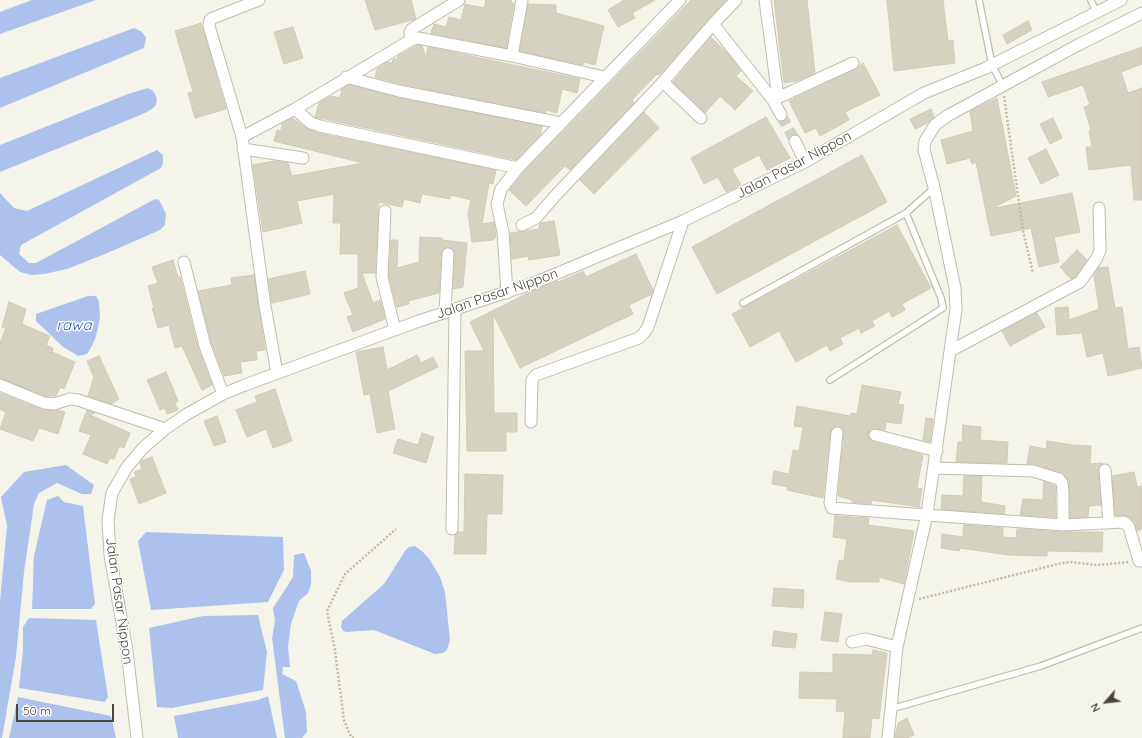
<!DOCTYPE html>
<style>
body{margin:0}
#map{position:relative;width:1142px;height:738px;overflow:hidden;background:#f4f4eb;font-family:Quicksand,sans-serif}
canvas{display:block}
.north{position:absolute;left:1086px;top:682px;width:40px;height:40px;-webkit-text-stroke:3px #fff;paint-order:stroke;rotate:242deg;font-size:11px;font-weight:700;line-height:16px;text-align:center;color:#484639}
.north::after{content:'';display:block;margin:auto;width:14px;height:18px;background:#484639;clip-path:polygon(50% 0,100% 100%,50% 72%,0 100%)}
.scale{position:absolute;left:16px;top:704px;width:98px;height:18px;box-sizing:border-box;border:2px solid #484639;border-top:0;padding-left:5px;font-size:12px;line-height:14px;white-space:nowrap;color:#484639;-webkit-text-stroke:3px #fff;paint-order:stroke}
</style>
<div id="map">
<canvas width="1142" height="738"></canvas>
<div class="north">N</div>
<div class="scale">50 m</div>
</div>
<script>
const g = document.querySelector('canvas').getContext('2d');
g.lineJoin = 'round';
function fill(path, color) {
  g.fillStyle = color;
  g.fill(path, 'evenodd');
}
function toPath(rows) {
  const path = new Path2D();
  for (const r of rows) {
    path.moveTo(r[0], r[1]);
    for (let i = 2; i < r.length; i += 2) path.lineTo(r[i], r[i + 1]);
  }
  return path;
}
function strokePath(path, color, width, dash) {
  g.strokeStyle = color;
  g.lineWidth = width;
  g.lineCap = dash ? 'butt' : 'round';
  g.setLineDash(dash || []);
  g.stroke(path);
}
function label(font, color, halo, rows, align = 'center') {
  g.font = font + ' Quicksand,sans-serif';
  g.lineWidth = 3;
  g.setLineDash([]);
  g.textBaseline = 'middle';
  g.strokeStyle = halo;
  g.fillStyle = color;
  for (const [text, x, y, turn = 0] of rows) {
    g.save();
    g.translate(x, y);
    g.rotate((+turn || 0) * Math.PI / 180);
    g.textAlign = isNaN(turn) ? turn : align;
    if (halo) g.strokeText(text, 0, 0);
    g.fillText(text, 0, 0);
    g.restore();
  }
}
const water = toPath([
 [32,0,96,0,0,34,0,12],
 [134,28,142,32,146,38,144,48,0,108,0,78],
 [148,88,153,91,157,98,156,105,152,109,143,114,0,172,0,145,128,94],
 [157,150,163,155,163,163,161,168,21,245,19,254,29,263,36,263,155,199,159,200,166,214,165,225,160,230,105,254,67,269,44,274,31,275,20,272,0,255,0,193,14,208,27,211],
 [88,296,96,296,99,301,100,318,96,336,92,346,87,354,78,356,62,346,36,321,36,314],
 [66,465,94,485,91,494,82,494,57,483,39,493,34,504,24,572,16,657,2,738,0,738,0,601,7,526,1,497,24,472],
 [58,496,64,502,83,506,95,604,91,609,32,609,34,556,47,500],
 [146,532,283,537,284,570,268,602,151,610,138,541],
 [415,546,423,552,430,560,440,577,445,592,450,640,447,650,443,653,435,654,374,630,347,632,343,631,341,627,342,621,384,584,405,551,409,547],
 [304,553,311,571,311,584,308,593,299,601,291,624,288,647,290,667,283,667,282,674,296,681,306,712,307,732,302,738,285,738,272,638,275,621,273,608,293,577,294,555],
 [258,615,267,652,263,690,172,708,157,707,149,628,203,616],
 [29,618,96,620,108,697,105,702,19,688,23,650,23,627],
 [268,696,277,738,178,738,174,716,258,700],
 [18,697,111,716,116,738,9,738]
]);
const building = toPath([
 [365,0,411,0,416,19,375,30,365,0],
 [486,0,511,0,511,3,514,3,506,48,431,33,434,24,446,27,449,17,461,20,465,4,484,8,486,0],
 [624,0,655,0,632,13,635,18,618,27,608,10,624,0],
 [691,0,726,0,659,75,657,74,632,100,634,103,570,170,565,166,526,206,509,190,523,173,691,0],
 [774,0,807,0,815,73,796,81,784,83,774,0],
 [887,0,943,0,948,41,953,40,955,63,894,71,887,0],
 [528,4,556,5,556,13,604,26,595,65,584,62,583,65,520,51,528,4],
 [1028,21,1032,30,1007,44,1003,35,1028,21],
 [201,23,226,109,195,118,188,93,193,92,175,31,201,23],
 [293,27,303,58,284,64,274,32,293,27],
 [711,37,728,54,741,71,736,76,753,91,735,110,720,96,705,113,673,82,711,37],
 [418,45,422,46,426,58,428,47,580,79,577,93,562,89,557,113,546,110,545,113,401,84,375,77,377,69,387,62,392,63,393,59,397,59,398,56,418,45],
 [1142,47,1142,64,1121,72,1128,93,1142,88,1142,200,1134,200,1131,165,1089,170,1086,147,1092,147,1089,131,1091,130,1084,107,1090,105,1083,85,1048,97,1042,82,1142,47],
 [863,63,880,95,845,112,849,120,820,136,816,128,805,133,789,101,856,69,863,63],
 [349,85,398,98,542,126,540,135,516,160,315,117,319,103,331,96,340,98,342,89,349,85],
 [997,98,1016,196,995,207,995,208,1072,193,1080,232,1054,237,1059,262,1039,267,1031,228,991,236,976,162,972,164,970,158,947,164,941,140,973,131,970,111,997,98],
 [931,109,934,117,928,123,915,129,910,119,931,109],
 [644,112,659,128,594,194,580,180,644,112],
 [766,117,790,158,767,170,759,155,732,169,741,185,726,192,718,177,704,184,691,158,766,117],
 [292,118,309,130,318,133,496,170,493,184,489,183,482,224,494,222,496,237,493,240,472,242,468,213,471,200,451,195,450,199,422,194,420,203,404,199,402,207,379,202,375,273,362,273,373,303,380,300,385,319,353,332,347,317,353,315,344,293,358,288,358,254,340,254,341,223,333,223,334,194,297,201,302,223,263,232,253,165,274,161,288,163,292,176,363,163,274,141,277,130,281,131,282,124,292,118],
 [1053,118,1062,138,1050,144,1040,124,1053,118],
 [1046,149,1059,175,1041,184,1028,158,1046,149],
 [862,155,887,202,717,294,692,247,862,155],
 [554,221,560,255,529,260,528,256,512,259,510,233,539,229,539,225,541,223,554,221],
 [897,225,931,288,902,304,905,310,892,317,889,311,872,321,875,326,861,333,859,328,840,338,843,344,830,351,827,345,796,362,779,331,750,347,732,314,897,225],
 [420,237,442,238,442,240,467,243,463,287,453,289,455,254,452,248,445,248,441,254,439,293,408,301,409,304,397,307,389,276,391,240,398,240,397,268,419,262,420,237],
 [1077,250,1087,260,1075,277,1071,279,1060,267,1077,250],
 [636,254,653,290,652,294,629,305,633,314,520,368,493,314,494,413,517,413,517,432,506,432,506,451,467,451,465,351,484,351,470,322,532,291,558,281,559,282,583,271,586,277,636,254],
 [173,260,178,277,180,277,198,348,212,385,202,390,182,346,175,348,169,325,158,328,152,308,154,308,148,286,158,283,152,267,173,260],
 [1108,267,1115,308,1122,307,1128,349,1139,347,1142,368,1108,376,1103,353,1087,357,1082,333,1057,335,1055,308,1068,307,1069,320,1099,309,1094,275,1098,268,1108,267],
 [305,271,310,294,272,303,268,279,305,271],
 [254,275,265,350,256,351,257,360,240,362,242,373,224,376,212,344,198,291,232,285,231,278,254,275],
 [9,302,26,309,22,324,50,336,46,345,53,348,52,352,75,362,64,389,60,387,56,396,46,396,0,378,0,343,6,328,2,327,9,302],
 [1037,313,1045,327,1010,346,1002,331,1037,313],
 [383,347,387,370,417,355,421,363,433,357,438,367,388,391,395,429,377,433,370,394,364,395,356,352,383,347],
 [99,356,119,399,111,404,88,396,94,377,87,361,99,356],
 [166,372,178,401,175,403,178,410,167,414,165,408,160,410,147,380,166,372],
 [862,385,901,392,898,404,904,405,901,424,886,422,885,430,873,428,870,430,868,436,873,442,923,455,917,488,922,489,919,507,872,500,871,504,852,502,852,500,838,496,844,434,843,430,838,426,834,427,830,432,823,498,787,490,788,487,772,484,774,471,789,474,793,450,799,451,803,427,794,426,797,406,850,416,851,413,857,414,862,385],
 [275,389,292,441,273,448,266,429,247,437,236,410,257,402,255,396,275,389],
 [0,393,42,410,58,410,65,412,58,434,39,428,33,441,0,429,6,412,0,409,0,393],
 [87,410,95,413,90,415,130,433,124,448,119,446,114,459,110,458,107,464,83,454,91,435,79,431,87,410],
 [217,416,226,442,214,446,204,421,217,416],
 [926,418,933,419,930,442,923,440,926,418],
 [963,425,981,427,980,440,1008,442,1007,463,956,462,958,442,962,442,963,425],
 [422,433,434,437,426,463,393,453,398,439,418,445,422,433],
 [1047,441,1072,445,1091,446,1090,464,1103,463,1098,471,1101,505,1089,506,1088,517,1070,518,1069,482,1064,474,1035,464,1027,464,1030,446,1046,449,1047,441],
 [152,457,166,493,139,504,130,479,136,477,134,472,142,469,140,463,141,461,152,457],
 [1134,472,1137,487,1142,486,1142,529,1138,531,1134,522,1129,517,1115,515,1112,476,1134,472],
 [465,474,503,475,502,514,487,514,486,554,454,554,455,535,458,532,464,532,465,474],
 [964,476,982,476,981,502,1005,506,1004,514,941,509,942,495,963,496,964,476],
 [1044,482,1055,486,1056,517,1020,515,1023,499,1043,500,1044,482],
 [835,516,869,518,868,525,914,531,904,584,879,577,879,582,851,582,836,579,839,560,844,561,847,539,833,537,835,516],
 [964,525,1003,528,1003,537,1016,538,1017,529,1063,532,1103,532,1102,552,1047,551,1047,556,1009,555,960,548,959,551,941,548,942,534,963,537,964,525],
 [774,588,804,590,803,608,772,606,774,588],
 [825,612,842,614,838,642,821,640,825,612],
 [774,631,797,634,795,648,772,646,774,631],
 [873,650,887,653,879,719,872,718,870,738,843,738,845,712,836,711,837,699,799,698,800,672,833,673,833,654,872,655,873,650],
 [907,718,914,735,907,738,895,738,898,723,907,718]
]);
const streetTunnel = toPath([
 [781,115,795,141]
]);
const path = toPath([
 [1004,96,1023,231,1033,273],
 [919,599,1062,563,1070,562,1097,565,1129,562],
 [354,738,351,737,344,720,335,651,327,611,345,574,396,529]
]);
const lane = toPath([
 [979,0,992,65,1003,86],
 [1091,0,1096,12],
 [743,303,906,213,934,188],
 [830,380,943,308,941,298,906,213],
 [891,709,1041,666,1142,628]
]);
const street = toPath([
 [259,0,213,18,210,20,209,26,242,137,265,306,277,373],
 [765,0,778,97],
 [713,24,736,0],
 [411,40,410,32,412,29,459,0],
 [512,56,522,0],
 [346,77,399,91,561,123],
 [663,82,701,118],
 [773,100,853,63],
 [295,109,311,123,320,126,518,168],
 [242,137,295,109,411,40,418,38,512,56,604,77],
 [795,141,805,162],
 [243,149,303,158],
 [385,211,382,277,395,330],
 [522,225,536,218,555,196,663,82,713,24,773,100,781,115],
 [184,262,205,346,223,394],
 [507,293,503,232,497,204,501,189,518,168,680,0],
 [445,313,448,254],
 [950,351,1080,282,1097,258,1100,250,1099,208],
 [0,385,44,403,54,404,70,399,78,400,165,429],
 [531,422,532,380,536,375,639,338,644,333,648,327,683,221],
 [837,433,830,503,832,508,1063,525,1124,522,1129,527,1139,561,1142,561],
 [875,435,937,451],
 [934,468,1033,471,1059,479,1062,483,1063,492,1063,525],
 [1105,470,1109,523],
 [452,529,455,311],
 [852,642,866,639,897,647],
 [137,738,127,651,110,555,108,520,112,493,127,467,143,448,165,429,187,414,223,394,245,385,419,321,534,283,683,221,805,162,924,93,986,68,1121,0],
 [888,738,897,647,927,514,956,309,955,288,934,187,924,150,925,141,935,125,947,116,1078,45,1142,13]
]);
const streetNames = [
 ["Jalan Pasar Nippon",794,165,-28],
 ["Jalan Pasar Nippon",497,294,-19],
 ["Jalan Pasar Nippon",119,601,82]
];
const waterNames = [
 ["rawa",74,325]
];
fill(water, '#acc2ec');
fill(building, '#d5d2c1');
strokePath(building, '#d0cbb4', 1);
strokePath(streetTunnel, '#d2d1c7', 11, [11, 5.5]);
strokePath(lane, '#bfbdae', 8);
strokePath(street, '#bfbdae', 13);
strokePath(path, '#c0bca0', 2.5, [2, 2]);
strokePath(lane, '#fff', 5.5);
strokePath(street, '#fff', 11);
label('14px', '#484639', '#fff', streetNames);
label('italic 15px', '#3860ad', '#fff', waterNames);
</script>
